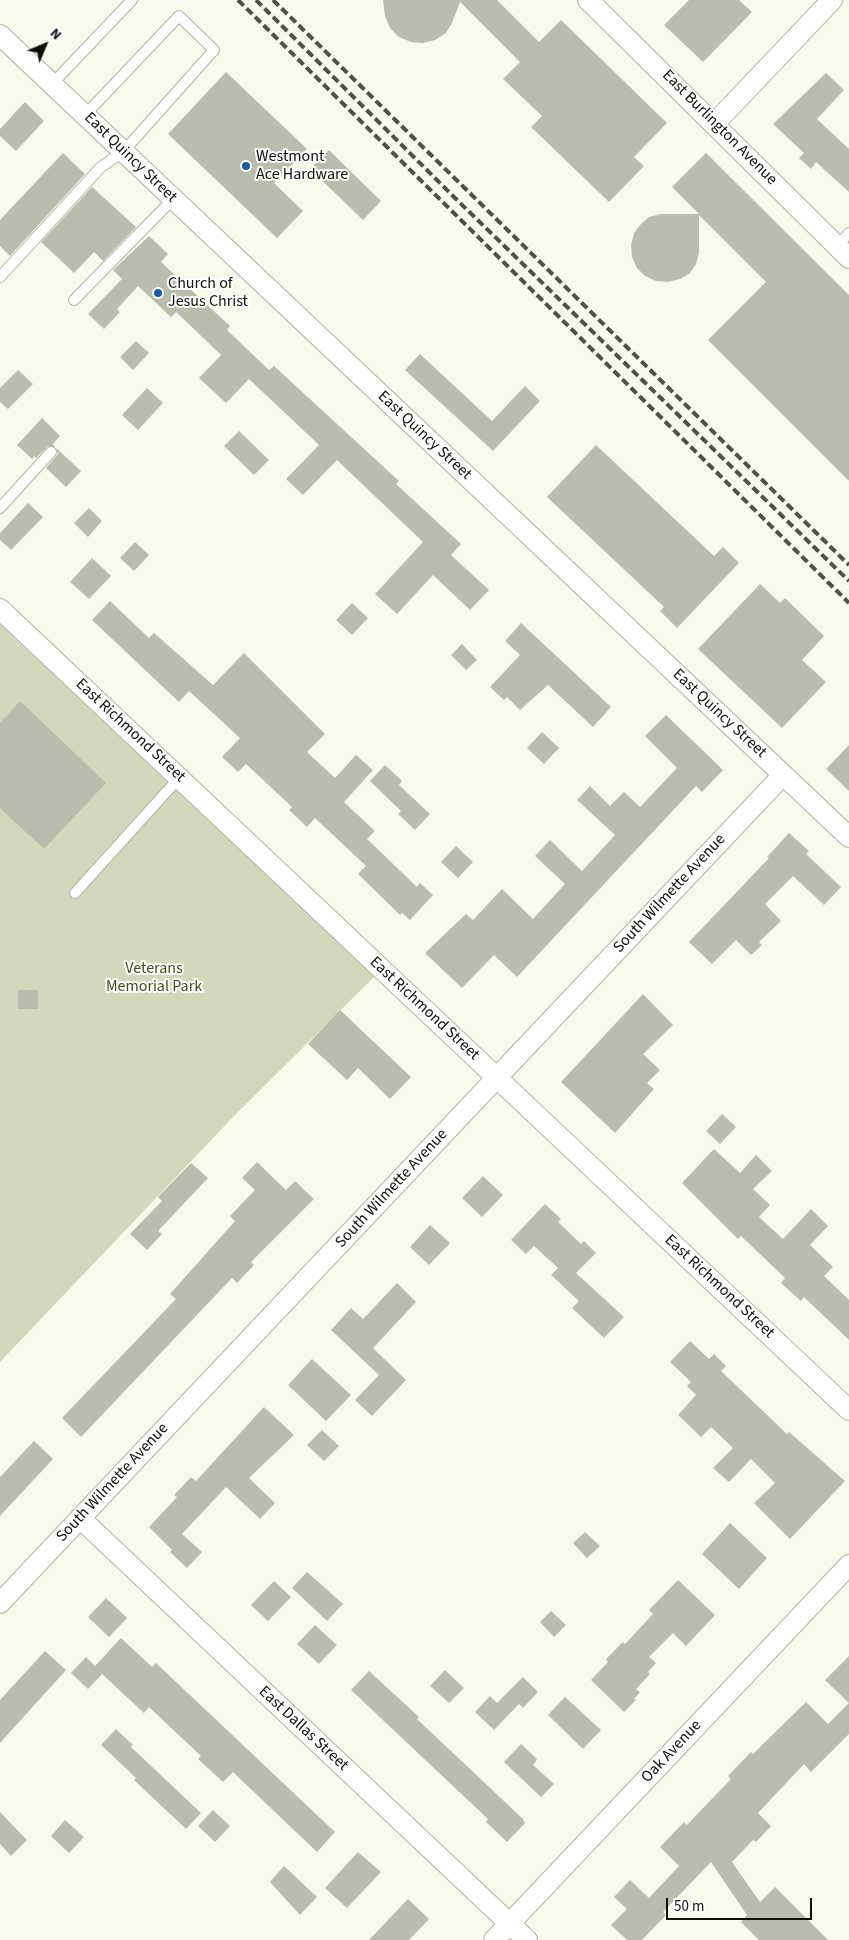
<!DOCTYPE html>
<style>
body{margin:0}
#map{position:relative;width:849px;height:1940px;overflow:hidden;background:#f6faea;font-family:"Source Sans 3",sans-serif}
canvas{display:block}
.north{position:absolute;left:20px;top:20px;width:50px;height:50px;-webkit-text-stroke:4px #fff;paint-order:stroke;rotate:45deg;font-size:14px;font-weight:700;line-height:20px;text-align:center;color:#0f100b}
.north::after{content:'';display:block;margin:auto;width:18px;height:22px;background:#0f100b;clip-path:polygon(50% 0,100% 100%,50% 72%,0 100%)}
.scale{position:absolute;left:666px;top:1898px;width:146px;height:22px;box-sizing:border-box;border:2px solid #0f100b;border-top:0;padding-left:6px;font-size:15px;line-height:18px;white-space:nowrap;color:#0f100b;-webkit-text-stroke:4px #fff;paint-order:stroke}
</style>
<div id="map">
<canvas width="849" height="1940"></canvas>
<div class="north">N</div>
<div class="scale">50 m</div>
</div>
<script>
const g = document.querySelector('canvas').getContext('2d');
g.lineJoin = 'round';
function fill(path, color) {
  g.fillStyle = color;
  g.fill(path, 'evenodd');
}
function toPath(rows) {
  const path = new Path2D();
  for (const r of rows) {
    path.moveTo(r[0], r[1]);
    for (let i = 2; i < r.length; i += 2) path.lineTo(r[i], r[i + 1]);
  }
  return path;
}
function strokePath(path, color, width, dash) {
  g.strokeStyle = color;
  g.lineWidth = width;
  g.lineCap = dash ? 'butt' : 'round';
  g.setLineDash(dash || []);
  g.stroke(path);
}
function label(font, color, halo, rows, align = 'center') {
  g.font = font + ' "Source Sans 3",sans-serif';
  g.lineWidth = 4;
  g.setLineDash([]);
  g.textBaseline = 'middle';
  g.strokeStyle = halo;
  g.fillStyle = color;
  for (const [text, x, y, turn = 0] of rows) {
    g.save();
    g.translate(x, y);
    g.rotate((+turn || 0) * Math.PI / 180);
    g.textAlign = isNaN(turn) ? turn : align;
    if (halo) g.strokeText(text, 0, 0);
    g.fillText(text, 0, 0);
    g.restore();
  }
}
const green = toPath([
 [0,620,375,976,235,1115,0,1362]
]);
const building = toPath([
 [383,0,497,0,539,42,561,20,667,123,634,157,644,166,609,202,531,127,542,116,503,79,520,62,460,2,452,23,446,33,435,40,423,43,411,42,399,37,390,28,385,16],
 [689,0,739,0,752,12,703,62,664,25],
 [226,72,307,149,274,183,303,211,277,238,168,134],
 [826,73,844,90,817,119,849,149,849,192,816,162,811,169,799,158,804,153,773,124],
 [25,102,44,121,16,151,0,136,0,129],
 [329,150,381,201,363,220,310,169],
 [63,153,85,174,10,256,0,246,0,220],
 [706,153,849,295,849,481,708,340,766,282,699,215,699,253,696,264,690,273,680,279,668,282,656,281,645,276,637,268,632,257,631,245,634,233,641,224,649,217,660,214,699,214,672,187],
 [92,187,136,227,103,261,94,252,74,273,41,242],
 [149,236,168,254,161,262,230,326,227,330,269,370,274,366,399,481,396,484,461,544,451,555,489,590,470,610,433,575,397,614,375,594,423,542,337,460,303,495,286,479,319,445,249,379,226,403,199,378,221,355,176,312,171,317,138,286,117,309,120,312,104,329,88,314,122,279,113,270],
 [136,341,149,353,133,370,120,357],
 [420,354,492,421,525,386,540,401,493,451,405,370],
 [18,370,33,384,8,409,0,402,0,388],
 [147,388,163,403,138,430,122,415],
 [42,418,60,436,53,444,55,447,48,446,36,458,34,456,32,459,17,445],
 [239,431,269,460,254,475,224,446],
 [596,445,714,556,723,547,739,563,677,628,660,611,664,607,547,497],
 [56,448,81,471,66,487,46,468,58,454],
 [28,503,43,517,11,550,0,540,0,533],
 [89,508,102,521,88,537,74,523],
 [135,542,149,555,134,571,120,558],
 [92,558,111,576,89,599,70,582],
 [760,584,780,603,785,598,824,636,802,660,826,682,782,728,698,649],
 [110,601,149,638,154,633,213,685,244,653,325,734,307,752,335,778,356,755,373,770,344,802,375,831,367,839,417,887,420,883,433,895,410,920,402,913,400,915,358,874,366,866,315,818,307,827,289,810,292,807,246,764,238,772,222,757,240,738,189,691,179,702,92,620],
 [352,603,368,618,352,635,336,620],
 [521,623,611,707,593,727,548,685,520,710,507,697,504,700,490,687,520,655,505,641],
 [462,644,477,660,466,670,451,655],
 [20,701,106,783,44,849,0,808,0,723],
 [666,715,723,770,702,792,696,786,517,977,494,955,462,988,425,953,466,914,473,920,502,889,533,919,565,884,535,856,550,840,582,871,615,835,577,800,590,786,610,806,624,792,640,807,677,768,645,736],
 [542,732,559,748,544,764,527,748],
 [849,745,849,791,826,769],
 [385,765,402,781,399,785,430,814,415,830,398,814,401,811,370,781],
 [789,833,809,851,806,854,841,887,824,905,793,876,765,904,781,921,759,942,762,945,751,955,736,940,712,964,689,942,769,858,767,857],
 [456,846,473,862,458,878,441,862],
 [18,990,38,990,38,1009,18,1009],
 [643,994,673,1025,643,1054,660,1070,647,1083,654,1089,615,1133,561,1082],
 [340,1010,411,1077,390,1099,358,1068,347,1080,308,1044],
 [722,1114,736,1127,720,1144,706,1131],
 [714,1149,740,1173,756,1155,772,1171,753,1189,770,1205,759,1217,783,1239,811,1209,828,1226,810,1245,833,1267,824,1276,849,1300,849,1340,804,1297,801,1301,781,1283,785,1278,741,1236,738,1239,682,1183],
 [257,1162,286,1190,295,1181,314,1199,251,1262,254,1265,237,1283,232,1278,81,1437,62,1418,176,1299,170,1294,235,1221,230,1216,255,1190,242,1178],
 [191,1163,208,1178,158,1231,162,1234,147,1250,130,1234,162,1201,158,1197],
 [483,1176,503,1195,482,1217,462,1198],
 [545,1204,561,1219,558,1222,581,1244,584,1241,596,1253,576,1273,624,1317,604,1338,572,1308,579,1301,551,1275,558,1268,534,1246,526,1254,511,1240],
 [430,1225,450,1243,429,1265,410,1247],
 [397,1283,416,1302,373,1348,406,1380,372,1416,355,1400,379,1375,331,1330,351,1308,363,1319],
 [690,1341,709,1359,714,1354,726,1366,721,1371,787,1434,789,1432,845,1481,790,1539,754,1503,775,1483,751,1459,729,1482,713,1468,733,1448,711,1427,701,1437,678,1415,696,1395,687,1386,691,1382,670,1362],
 [312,1359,351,1395,326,1421,288,1385],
 [264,1407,294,1435,249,1478,275,1503,260,1519,226,1487,182,1534,202,1552,187,1568,170,1552,172,1550,149,1527,177,1497,174,1495,191,1477,196,1481],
 [322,1430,339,1446,324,1461,307,1445],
 [34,1441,53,1459,0,1516,0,1477],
 [730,1523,767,1558,739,1589,702,1554],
 [585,1532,600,1546,587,1558,573,1543],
 [307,1572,343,1604,327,1621,292,1588],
 [678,1580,715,1615,686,1646,673,1633,649,1657,656,1663,648,1672,650,1674,636,1689,640,1692,634,1699,636,1700,624,1712,591,1680,608,1662,606,1659,623,1642,625,1644,653,1614,649,1610],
 [274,1581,291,1597,268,1621,251,1605],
 [106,1598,127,1618,109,1637,88,1617],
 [551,1611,566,1625,554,1637,540,1622],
 [315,1625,337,1645,319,1664,297,1644],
 [121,1638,152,1667,156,1663,335,1832,317,1852,233,1772,223,1782,198,1759,201,1756,149,1707,144,1713,102,1674,88,1689,71,1673,86,1657,95,1666],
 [45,1651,66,1670,0,1743,0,1700],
 [849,1656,849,1703,825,1680],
 [445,1670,464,1688,449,1703,430,1686],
 [369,1671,419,1717,417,1719,522,1818,525,1823,507,1842,486,1822,488,1819,351,1690],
 [523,1677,538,1692,523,1708,519,1704,494,1730,475,1712,490,1696,497,1703],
 [565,1697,601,1730,583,1749,548,1715],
 [806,1702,828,1724,849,1703,849,1734,811,1772,804,1764,758,1813,771,1826,756,1842,753,1840,732,1862,760,1902,775,1887,828,1940,759,1940,741,1922,747,1915,711,1862,663,1912,666,1915,642,1940,627,1940,611,1925,627,1909,614,1897,630,1880,649,1898,679,1866,660,1847,684,1822,687,1825,731,1779,728,1776,751,1752,753,1754],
 [116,1729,133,1745,131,1747,201,1813,186,1829,134,1780,136,1778,101,1745],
 [521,1744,537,1759,533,1765,554,1784,541,1797,504,1762],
 [213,1810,230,1826,215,1842,198,1826],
 [0,1812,27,1840,11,1856,0,1844],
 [65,1820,84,1837,69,1853,51,1836],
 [358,1852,381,1872,347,1908,325,1888],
 [284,1866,317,1897,300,1915,270,1882],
 [408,1899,429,1919,409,1940,369,1940]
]);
const lane = toPath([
 [53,83,132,0],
 [837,246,849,233],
 [0,277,101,167,123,152,214,50,179,16,85,115],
 [74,300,173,199],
 [0,508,51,452],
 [75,893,179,778]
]);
const street = toPath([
 [588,0,849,258],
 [0,35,849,837],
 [715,123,832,0],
 [0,609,849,1410],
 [80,1518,527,1940],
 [0,1603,783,775],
 [494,1940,849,1565]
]);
const rail = toPath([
 [238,0,849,603],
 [256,0,455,198,849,581],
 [273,0,849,565]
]);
const markers = [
 [246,166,5,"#1b59aa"],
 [158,293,5,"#1b59aa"]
];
const streetNames = [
 ["East Burlington Avenue",719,128,45],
 ["East Quincy Street",130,158,44],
 ["East Quincy Street",424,436,43],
 ["East Quincy Street",719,714,43],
 ["East Richmond Street",130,731,43],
 ["South Wilmette Avenue",670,894,-47],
 ["East Richmond Street",424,1009,43],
 ["South Wilmette Avenue",392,1189,-47],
 ["East Richmond Street",719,1287,43],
 ["South Wilmette Avenue",113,1483,-47],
 ["East Dallas Street",303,1729,43],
 ["Oak Avenue",672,1752,-47]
];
const poiNames = [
 ["Westmont",256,157],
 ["Ace Hardware",256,175],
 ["Church of",168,284],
 ["Jesus Christ",168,302]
];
const parkNames = [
 ["Veterans",154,969],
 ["Memorial Park",154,987]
];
fill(green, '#d2d8bb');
fill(building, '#b9bdae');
strokePath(lane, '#b0b3a4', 12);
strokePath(street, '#b0b3a4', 22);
strokePath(lane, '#fff', 10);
strokePath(street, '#fff', 20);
strokePath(rail, '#4f5149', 4, [8, 4]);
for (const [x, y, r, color] of markers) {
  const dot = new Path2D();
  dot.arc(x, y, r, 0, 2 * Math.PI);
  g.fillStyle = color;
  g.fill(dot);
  strokePath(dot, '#fff', 2);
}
label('16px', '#0f100b', '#fff', streetNames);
label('16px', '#0f100b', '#fff', poiNames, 'left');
label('16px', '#454d19', '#fff', parkNames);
</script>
